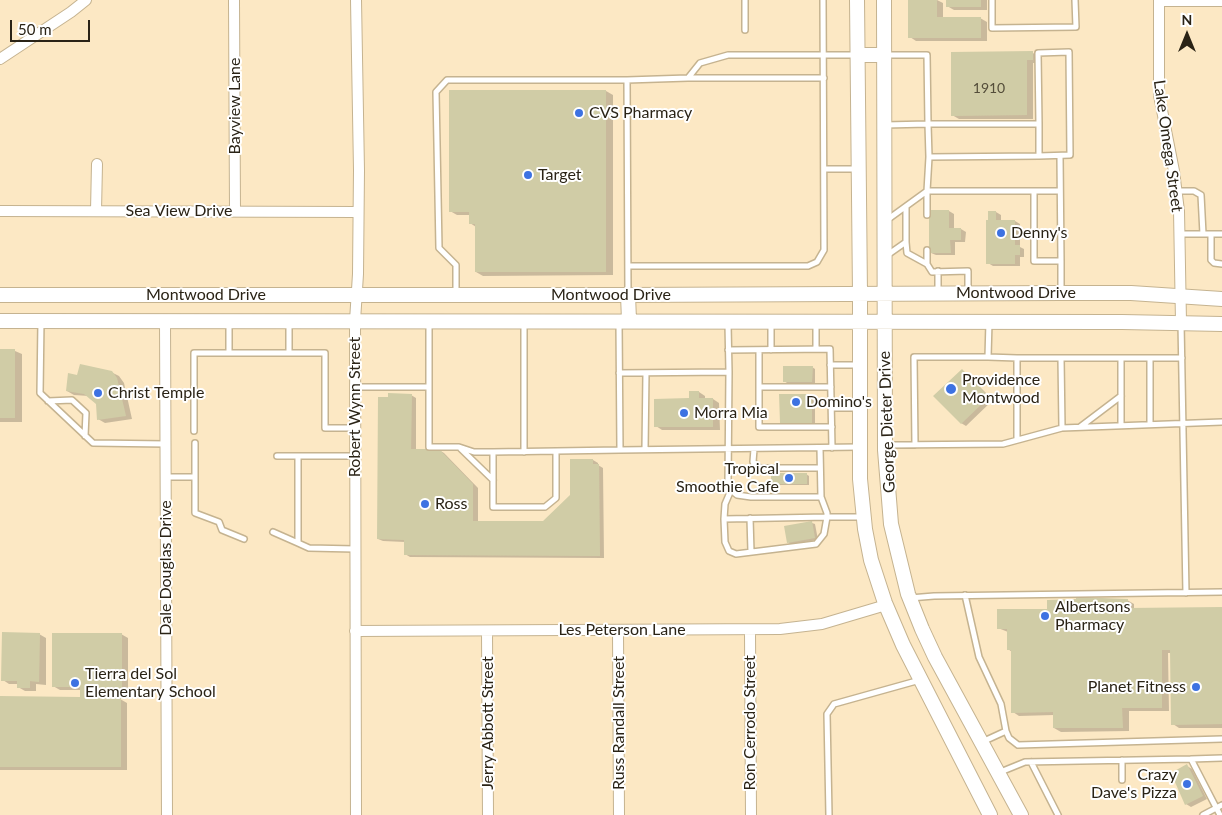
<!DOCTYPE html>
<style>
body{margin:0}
#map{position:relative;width:1222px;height:815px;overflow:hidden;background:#fce8c4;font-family:Lato,sans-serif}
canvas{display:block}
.north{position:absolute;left:1162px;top:10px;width:50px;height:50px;-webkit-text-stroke:4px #fff;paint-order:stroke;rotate:0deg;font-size:14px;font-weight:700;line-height:20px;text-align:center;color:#2a2316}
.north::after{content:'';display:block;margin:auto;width:18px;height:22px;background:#2a2316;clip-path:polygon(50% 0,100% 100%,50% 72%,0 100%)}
.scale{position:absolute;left:10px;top:20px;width:80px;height:22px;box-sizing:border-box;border:2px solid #2a2316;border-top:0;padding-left:6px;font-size:15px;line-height:18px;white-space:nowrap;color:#2a2316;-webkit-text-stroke:4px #fff;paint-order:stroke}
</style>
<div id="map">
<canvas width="1222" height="815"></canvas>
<div class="north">N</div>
<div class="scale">50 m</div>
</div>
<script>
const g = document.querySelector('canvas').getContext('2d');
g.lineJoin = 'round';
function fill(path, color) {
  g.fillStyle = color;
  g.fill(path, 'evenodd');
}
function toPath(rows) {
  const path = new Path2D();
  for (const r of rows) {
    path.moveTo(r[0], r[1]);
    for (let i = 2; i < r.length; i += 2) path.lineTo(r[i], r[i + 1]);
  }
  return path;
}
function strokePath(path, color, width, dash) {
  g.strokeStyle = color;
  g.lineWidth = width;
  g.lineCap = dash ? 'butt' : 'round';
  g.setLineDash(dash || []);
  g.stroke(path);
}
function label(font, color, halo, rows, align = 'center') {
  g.font = font + ' Lato,sans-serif';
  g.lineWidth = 4;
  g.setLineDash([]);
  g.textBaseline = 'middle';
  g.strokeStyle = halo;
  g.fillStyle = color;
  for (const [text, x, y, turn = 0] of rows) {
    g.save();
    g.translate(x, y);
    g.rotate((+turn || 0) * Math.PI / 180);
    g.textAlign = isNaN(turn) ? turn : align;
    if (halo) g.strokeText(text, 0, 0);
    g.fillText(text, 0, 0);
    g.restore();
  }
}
const shadow = toPath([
 [910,0,937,0,943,3,943,18,980,18,987,22,987,41,916,41,910,37],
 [947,0,987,0,987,10,954,10,947,6],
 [1033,53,1039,57,1040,63,1033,63,1033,119,959,119,952,115],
 [450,91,606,91,613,95,613,275,483,276,476,272,476,227,470,223,470,215,457,215,450,211],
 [949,211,954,214,954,229,961,229,966,232,965,242,955,242,955,255,936,255,931,253],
 [996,212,1001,215,1001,221,1015,221,1020,224,1020,247,1024,249,1024,257,1020,257,1020,266,993,266,988,263],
 [0,350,15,351,22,354,22,422,0,422],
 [812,367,815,369,815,383,787,383,784,381],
 [962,371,966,373,993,400,966,426,961,423],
 [111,372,119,376,124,383,132,419,105,423,98,419,97,404,89,396,74,395,67,391,78,376],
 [699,392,705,396,705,400,713,399,719,403,720,430,662,430,656,426],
 [411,395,416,398,416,450,439,450,444,453,478,488,478,522,544,523,571,496,593,460,598,463,598,465,603,468,604,558,410,557,405,554,405,542,383,541,378,539],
 [812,395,815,397,815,424,784,424,781,422],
 [806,474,809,476,809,485,775,485,772,483],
 [812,523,815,524,818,540,791,544,788,543],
 [1127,600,1134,604,1134,610,1222,609,1222,728,1179,728,1173,724,1172,653,1168,653,1169,711,1129,711,1129,731,1061,732,1054,728,1054,715,1019,716,1013,712,1012,652,1008,649,1008,632,998,628,1048,610],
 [39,634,46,638,46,685,36,684,36,691,25,691,18,687,18,684,9,684,3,680],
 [121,634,128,638,128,692,100,692,100,699,120,699,127,703,127,770,0,770,0,698,81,698,81,690,60,690,53,686],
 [1187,766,1192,769,1207,799,1191,807,1186,804]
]);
const building = toPath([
 [908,0,937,0,937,17,981,17,981,38,908,38],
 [946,0,981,0,981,7,946,7],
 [1033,51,1033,60,1027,60,1027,115,951,116,951,52],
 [449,90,606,90,606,272,475,272,475,224,469,224,469,212,449,212],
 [929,210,949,210,949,228,961,228,961,240,950,240,951,253,929,253],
 [988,211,996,211,996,220,1015,220,1015,245,1020,245,1020,255,1015,255,1015,264,986,264,986,220,988,220],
 [0,349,15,349,15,418,0,418],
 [80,364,112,371,117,378,126,416,97,420,96,404,84,394,66,391,68,373,77,375],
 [783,366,813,366,812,382,783,382],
 [962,369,989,397,961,424,933,396],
 [689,391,699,391,699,398,713,398,713,427,654,427,654,399,689,398],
 [388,393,412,394,411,449,439,449,473,484,473,521,543,521,570,495,570,459,593,459,593,464,599,464,600,556,404,555,404,540,377,539,378,397,388,397],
 [779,394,812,394,812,423,780,423],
 [771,473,807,473,807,484,771,484],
 [812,521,815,538,787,543,784,526],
 [1076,597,1128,599,1128,608,1222,607,1222,724,1171,725,1170,650,1162,650,1162,708,1122,708,1123,728,1053,728,1053,712,1011,713,1011,650,1007,650,1007,629,997,629,997,609,1047,609,1047,600,1076,599],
 [2,632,40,633,39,682,30,681,30,688,17,688,17,681,1,681],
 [52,633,122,633,122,689,93,689,93,697,121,697,121,767,0,767,0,696,80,697,80,687,52,687],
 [1187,764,1203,796,1185,805,1171,773]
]);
const lane = toPath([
 [745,0,745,30],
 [992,0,992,28,1076,27,1075,0],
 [688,78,824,78],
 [1039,124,928,124,929,157,1039,156,1070,155,1069,52,1038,53,1039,124,1039,156],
 [885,125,928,124,927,55,885,55],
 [929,157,927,191,1060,191],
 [824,169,859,169],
 [927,191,927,215],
 [1034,191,1034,261,1061,261,1060,156],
 [1176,191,1194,191,1201,195,1203,234],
 [887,220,927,191],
 [1180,234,1222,234],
 [1211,234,1211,260,1214,263,1222,264],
 [906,242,907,253,927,264,932,272,968,271,968,293],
 [927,250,927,264],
 [886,256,906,242,906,207],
 [1061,261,1061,293],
 [628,266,808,266,817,262,824,250,823,0],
 [938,271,938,293],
 [628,294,627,80,688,78,700,63,728,55,858,55],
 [456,295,456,265,439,248,436,92,447,80,627,80],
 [41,321,40,393,93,443,166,444],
 [229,321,229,353],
 [289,321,289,353],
 [816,322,816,349],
 [771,323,771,350],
 [1181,323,1186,593],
 [728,350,830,349,832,448],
 [759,350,759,427,832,427],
 [988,357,1017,358,1017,440],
 [1017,358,1182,358],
 [1061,358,1062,428],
 [1121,358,1121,425],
 [1150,358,1150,424],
 [830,365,860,365],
 [729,372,728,482,731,490,737,495,751,497,821,497],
 [619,373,729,372,728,324],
 [355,387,429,387,429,324],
 [429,387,429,447,459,447,474,452,493,452,620,450,619,323],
 [759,387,831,387],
 [48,401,72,400,86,413,85,436],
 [831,408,858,408],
 [1080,427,1121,396],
 [194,431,194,353,325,353,325,428,355,428],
 [195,443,195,513,219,522,222,530,244,539],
 [887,445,1003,444,1062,428,1222,422],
 [915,445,914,357,988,357,989,322],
 [820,448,821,497,827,513,827,517,863,517],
 [461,449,493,480],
 [645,449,646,373],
 [754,449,753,462,760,468,820,468],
 [620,450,859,447],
 [493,452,493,507,545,507,556,498,556,452],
 [524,452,524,323],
 [277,456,355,456],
 [298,456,298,543,309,548,355,549],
 [166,477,195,477],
 [750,518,751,552],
 [724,519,827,517,824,534,816,544,736,554,729,551,725,542,724,519,725,504,731,490],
 [273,532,298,543],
 [965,595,979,657,1001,704,1006,731],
 [910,598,934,596,1222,592],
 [982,742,1006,731,1009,738,1018,745,1222,739],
 [1031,762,1058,815],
 [998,773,1025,762,1191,759],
 [1122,780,1122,760],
 [829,815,827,714,834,704,920,680],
 [1203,815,1222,805],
 [1220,815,1191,759,1222,758]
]);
const street = toPath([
 [234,0,235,211],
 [1159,0,1159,95,1174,171,1179,211,1181,322],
 [1159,1,1222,1],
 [0,59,71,12,86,0],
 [0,211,358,212],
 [96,211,97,164],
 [165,321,167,815],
 [355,631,780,629,822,624,886,605],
 [487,631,488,815],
 [618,631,619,815],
 [750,631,751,815],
 [356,815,355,321,358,274,359,170,356,0]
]);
const secondary = toPath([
 [857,0,860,294,860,479,865,529,871,560,885,603,903,645,990,815],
 [884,0,885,450,891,524,908,594,922,629,935,657,1021,815],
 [858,55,884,55],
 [0,295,628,295,1061,293,1131,293,1222,299],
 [628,295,629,320],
 [0,321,1122,322,1222,324]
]);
const markers = [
 [579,113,5,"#3d72e2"],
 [528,175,5,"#3d72e2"],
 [1001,233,5,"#3d72e2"],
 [951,389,6,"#3d72e2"],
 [98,393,5,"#3d72e2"],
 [796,402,5,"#3d72e2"],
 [684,413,5,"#3d72e2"],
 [789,478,5,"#3d72e2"],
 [425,504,5,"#3d72e2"],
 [1045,616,5,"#3d72e2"],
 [75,683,5,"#3d72e2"],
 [1196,687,5,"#3d72e2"],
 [1187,784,5,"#3d72e2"]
];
const numberNames = [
 ["1910",989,88]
];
const streetNames = [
 ["Bayview Lane",235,106,-90],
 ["Lake Omega Street",1168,146,82],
 ["Sea View Drive",179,211],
 ["Montwood Drive",1016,293],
 ["Montwood Drive",206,295],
 ["Montwood Drive",611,295],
 ["Robert Wynn Street",355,407,-90],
 ["George Dieter Drive",887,422,-92],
 ["Dale Douglas Drive",166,568,-90],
 ["Les Peterson Lane",622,630],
 ["Jerry Abbott Street",488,723,-90],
 ["Russ Randall Street",619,723,-90],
 ["Ron Cerrodo Street",750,723,-90]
];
const poiNames = [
 ["CVS Pharmacy",589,113],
 ["Target",538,175],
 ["Denny's",1011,233],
 ["Providence",962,380],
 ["Montwood",962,398],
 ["Christ Temple",108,393],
 ["Domino's",806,402],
 ["Morra Mia",694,413],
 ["Tropical",779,469,"right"],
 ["Smoothie Cafe",779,487,"right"],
 ["Ross",435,504],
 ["Albertsons",1055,607],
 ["Pharmacy",1055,625],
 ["Tierra del Sol",85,674],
 ["Elementary School",85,692],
 ["Planet Fitness",1186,687,"right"],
 ["Crazy",1177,775,"right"],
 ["Dave's Pizza",1177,793,"right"]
];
fill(shadow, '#0003');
fill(building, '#d0cca6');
strokePath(lane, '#c5b390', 8);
strokePath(street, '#c5b390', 12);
strokePath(secondary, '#c5b390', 16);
strokePath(lane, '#fff', 5);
strokePath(street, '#fff', 10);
strokePath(secondary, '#fff', 14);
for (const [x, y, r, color] of markers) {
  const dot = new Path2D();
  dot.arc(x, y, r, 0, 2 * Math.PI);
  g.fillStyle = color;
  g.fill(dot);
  strokePath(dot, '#fff', 2);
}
label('14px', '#544d3a', null, numberNames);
label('16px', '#2a2316', '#fff', streetNames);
label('16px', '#2a2316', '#fff', poiNames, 'left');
</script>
